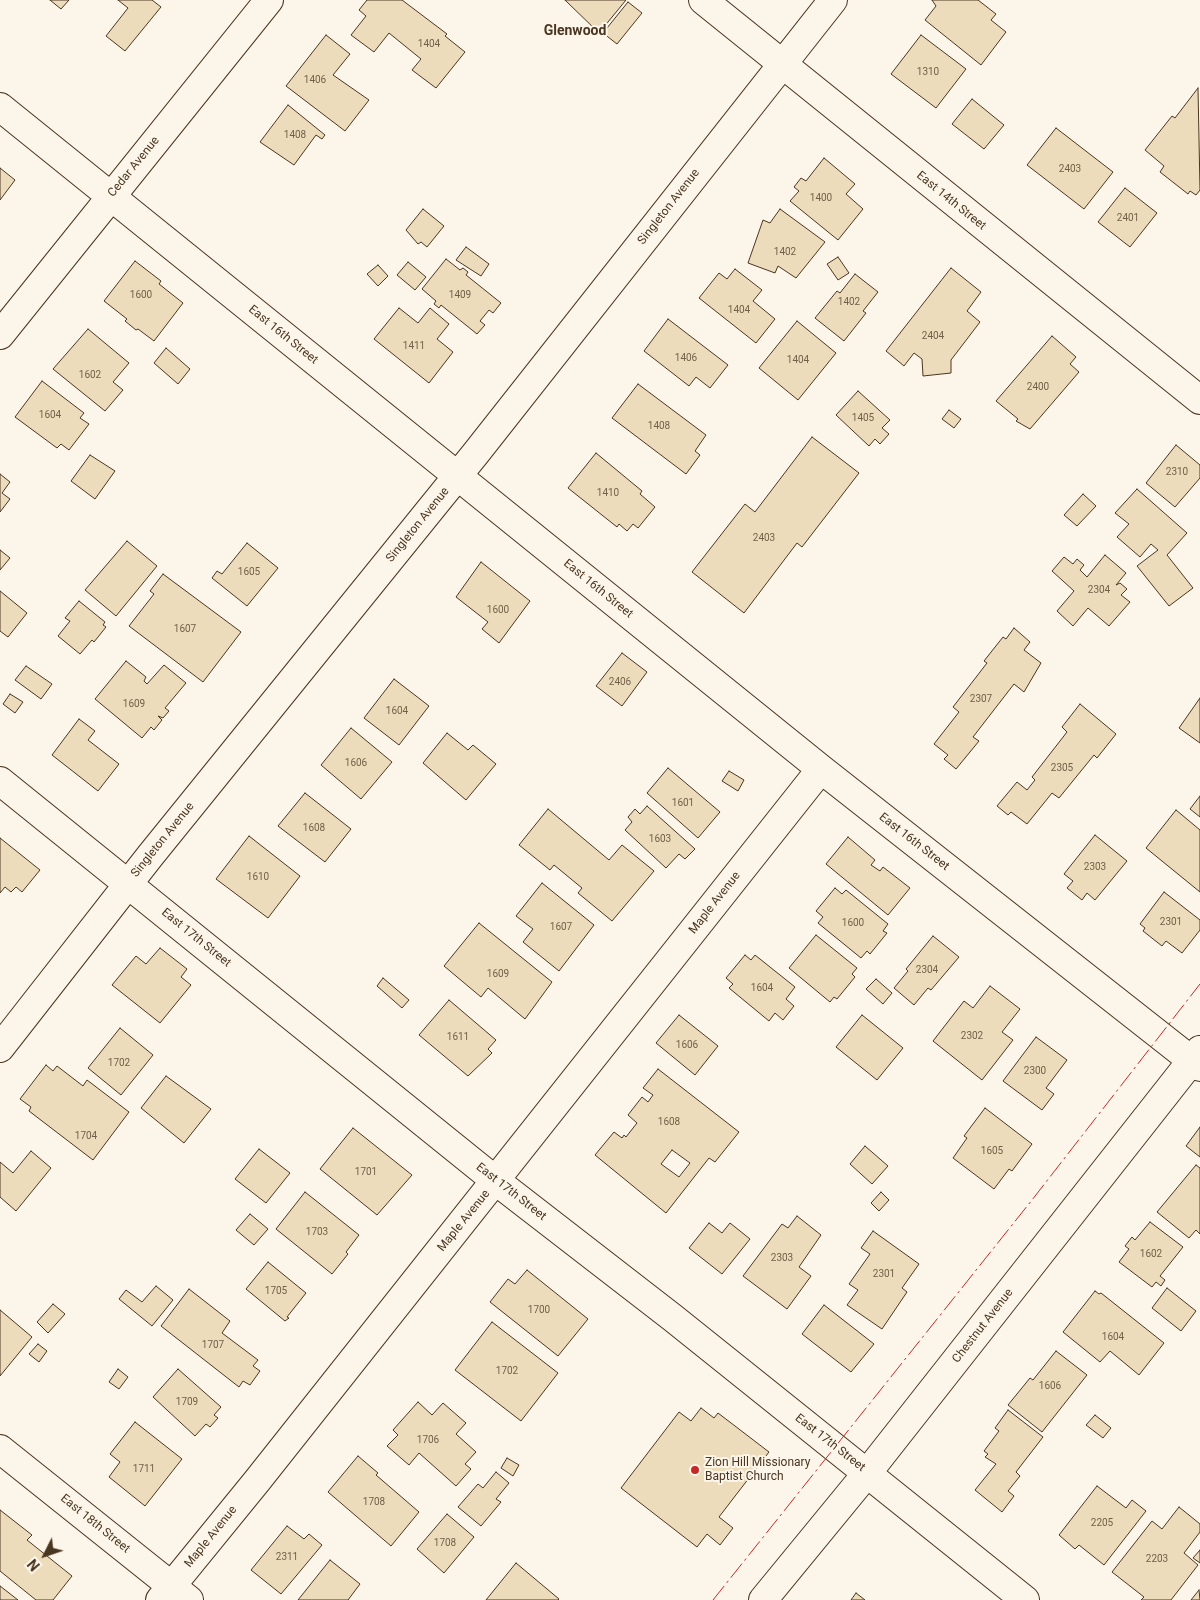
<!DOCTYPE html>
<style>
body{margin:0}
#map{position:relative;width:1200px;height:1600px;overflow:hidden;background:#fbf6e9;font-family:Roboto,sans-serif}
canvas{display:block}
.north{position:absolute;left:20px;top:1530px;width:50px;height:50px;-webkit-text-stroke:4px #fbf6e9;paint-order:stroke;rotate:229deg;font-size:14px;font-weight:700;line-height:20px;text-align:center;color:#4a3520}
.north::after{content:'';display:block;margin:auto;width:18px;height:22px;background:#4a3520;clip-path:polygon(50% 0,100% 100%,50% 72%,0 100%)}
</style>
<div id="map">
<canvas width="1200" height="1600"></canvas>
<div class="north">N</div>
</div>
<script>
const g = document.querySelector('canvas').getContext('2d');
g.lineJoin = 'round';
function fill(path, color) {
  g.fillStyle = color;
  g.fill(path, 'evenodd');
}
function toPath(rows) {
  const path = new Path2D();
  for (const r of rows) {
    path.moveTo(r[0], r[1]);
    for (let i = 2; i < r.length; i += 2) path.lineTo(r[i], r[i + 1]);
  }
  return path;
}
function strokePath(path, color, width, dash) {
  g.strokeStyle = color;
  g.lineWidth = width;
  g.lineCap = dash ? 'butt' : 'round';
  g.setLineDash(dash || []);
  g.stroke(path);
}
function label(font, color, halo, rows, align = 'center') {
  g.font = font + ' Roboto,sans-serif';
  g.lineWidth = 4;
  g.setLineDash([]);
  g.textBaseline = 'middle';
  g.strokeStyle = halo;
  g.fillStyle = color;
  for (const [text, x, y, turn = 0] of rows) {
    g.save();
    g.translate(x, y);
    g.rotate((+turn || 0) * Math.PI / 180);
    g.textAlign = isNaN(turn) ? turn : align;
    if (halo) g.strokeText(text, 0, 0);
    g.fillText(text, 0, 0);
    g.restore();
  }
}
const building = toPath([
 [50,0,69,0,61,9,50,0],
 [118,0,152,0,161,7,125,51,106,36,128,8,118,0],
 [367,0,402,0,447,34,445,36,465,52,436,88,412,70,421,59,389,33,374,52,351,35,366,16,359,10,367,0],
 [565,0,626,0,599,33,565,0],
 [932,0,978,0,996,14,991,20,1006,32,981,65,925,20,936,6,932,0],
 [628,2,642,13,617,44,603,33,628,2],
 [326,35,350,54,333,75,369,100,345,131,286,86,326,35],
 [921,35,966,69,936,108,891,74,921,35],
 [1198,88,1200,190,1196,195,1190,191,1188,194,1160,172,1164,166,1145,150,1172,116,1175,118,1198,88],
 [972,99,1004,125,984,149,952,124,972,99],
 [288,105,325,135,322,139,316,135,294,165,260,142,288,105],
 [1056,128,1113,172,1084,209,1027,165,1056,128],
 [824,158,855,184,846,194,863,209,838,240,790,201,799,191,794,187,801,178,806,181,824,158],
 [0,168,15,180,0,200,0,168],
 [1125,188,1157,213,1130,247,1098,222,1125,188],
 [423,209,444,226,427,247,421,242,418,244,406,230,423,209],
 [780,209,825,242,796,278,778,266,775,273,748,263,763,220,770,223,780,209],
 [466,247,489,264,481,276,456,260,466,247],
 [838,257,849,273,838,280,827,264,838,257],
 [446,259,460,270,463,268,468,272,466,275,501,303,493,313,489,310,480,321,485,325,477,334,441,305,439,308,434,304,436,301,422,289,446,259],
 [135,261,161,281,159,284,183,303,154,341,138,329,136,330,125,321,127,319,104,301,135,261],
 [408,262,426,277,415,290,397,275,408,262],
 [378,265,388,276,378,286,367,274,378,265],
 [951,268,981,292,967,311,980,322,951,360,951,373,923,376,922,359,914,353,904,366,886,351,951,268],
 [735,269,762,290,753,301,775,319,756,343,699,298,719,273,727,279,735,269],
 [855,274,878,292,863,311,866,313,844,341,815,318,837,291,840,293,855,274],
 [399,308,418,323,430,308,449,324,437,339,453,352,429,383,374,339,399,308],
 [668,319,728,365,710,388,696,377,689,386,644,351,668,319],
 [797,321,836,353,798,400,759,368,797,321],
 [88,329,129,363,113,382,123,390,105,411,53,369,88,329],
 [1052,336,1076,357,1070,364,1079,372,1030,429,1016,421,1018,419,996,401,1052,336],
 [166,348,190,369,178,384,154,363,166,348],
 [42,381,84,413,80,418,89,424,69,450,61,444,57,448,15,417,42,381],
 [638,384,706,435,695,451,700,455,686,474,612,418,638,384],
 [858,391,890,420,882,428,889,434,880,444,875,439,869,446,836,415,858,391],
 [949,410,961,419,954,428,942,419,949,410],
 [812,437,859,473,802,547,797,543,744,613,692,572,745,504,755,512,812,437],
 [1176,445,1200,465,1200,478,1175,507,1146,483,1176,445],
 [596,453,642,491,640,494,655,507,638,528,633,524,627,531,619,524,617,527,568,488,596,453],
 [90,455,115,471,95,499,71,481,90,455],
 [0,474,10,482,2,493,10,499,0,512,0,474],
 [1137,489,1187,533,1167,555,1193,588,1169,606,1137,566,1158,550,1151,544,1140,557,1117,537,1129,524,1115,513,1137,489],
 [1083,494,1096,506,1077,526,1064,515,1083,494],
 [127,541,157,566,116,616,85,590,127,541],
 [247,543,278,568,247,606,212,578,217,571,222,574,247,543],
 [0,550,10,558,0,570,0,550],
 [1105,555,1126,573,1116,585,1120,583,1127,589,1121,595,1130,602,1109,626,1088,608,1073,626,1057,611,1074,591,1052,571,1064,557,1073,564,1077,559,1084,565,1080,570,1087,577,1105,555],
 [481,562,530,601,499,643,482,629,488,622,456,597,481,562],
 [163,574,241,632,203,682,129,626,154,594,150,591,163,574],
 [0,591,27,613,8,637,0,631,0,591],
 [79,601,105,622,103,625,106,627,94,642,92,640,80,654,58,636,70,621,65,618,79,601],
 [1014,628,1030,642,1024,650,1041,663,1024,692,1014,684,973,737,979,741,956,769,944,759,948,755,934,744,959,712,953,707,987,663,984,661,1003,637,1006,639,1014,628],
 [622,653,647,672,622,706,596,686,622,653],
 [126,661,146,677,144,681,147,684,164,665,186,683,165,708,169,711,163,718,158,716,162,720,154,730,151,727,142,738,95,699,126,661],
 [26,666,52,684,41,699,15,680,26,666],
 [394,679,429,706,399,745,364,718,394,679],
 [10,694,23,702,15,713,3,704,10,694],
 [1200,698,1200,743,1179,728,1200,698],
 [1080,704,1116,734,1097,758,1094,755,1059,798,1052,793,1027,824,1011,812,1008,815,997,806,1017,782,1027,790,1035,780,1032,777,1067,732,1062,727,1080,704],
 [79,719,95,731,88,740,119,764,98,791,52,755,79,719],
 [351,728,392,762,361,799,321,765,351,728],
 [447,733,468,750,473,745,496,764,466,800,423,763,447,733],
 [668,768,720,812,698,838,647,793,668,768],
 [729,771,744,780,738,791,722,781,729,771],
 [305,793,351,829,325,862,278,826,305,793],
 [1200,796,1200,817,1190,809,1200,796],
 [647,806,695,849,685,859,679,854,666,868,625,830,632,822,628,817,635,809,640,814,647,806],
 [548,809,609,860,622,845,654,871,612,921,578,893,582,888,554,865,550,870,519,845,548,809],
 [1176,810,1200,830,1200,892,1146,848,1176,810],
 [1095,835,1127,861,1095,900,1087,893,1082,900,1067,888,1073,881,1064,874,1095,835],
 [249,836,300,876,268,918,216,879,249,836],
 [848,837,875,860,871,865,880,871,883,867,910,888,888,915,826,864,848,837],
 [0,838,40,870,22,892,16,887,11,892,5,887,0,893,0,838],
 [542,883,594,925,559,971,523,942,533,929,516,916,542,883],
 [835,888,842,894,846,890,888,924,883,931,887,933,870,954,867,951,861,958,818,923,823,917,816,911,835,888],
 [1164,892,1200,920,1200,930,1182,953,1166,941,1162,946,1143,931,1145,928,1140,924,1164,892],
 [479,923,552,982,525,1019,488,988,481,997,444,966,479,923],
 [816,935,857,968,852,974,855,977,837,999,834,997,830,1002,789,968,816,935],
 [933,936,959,957,931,990,928,988,914,1005,894,988,908,971,906,969,933,936],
 [160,948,187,969,181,977,191,985,160,1023,112,985,136,956,146,964,160,948],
 [745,955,751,960,755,955,795,987,786,999,794,1006,783,1020,775,1013,769,1021,729,988,733,984,726,978,745,955],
 [383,978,409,1000,402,1008,377,986,383,978],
 [876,979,892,993,883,1004,866,989,876,979],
 [990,986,1020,1009,1002,1032,1013,1040,982,1080,933,1041,964,1001,973,1008,990,986],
 [449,1000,496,1040,488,1049,492,1053,468,1076,419,1035,449,1000],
 [679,1015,718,1046,695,1075,656,1043,679,1015],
 [862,1015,903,1048,877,1080,836,1047,862,1015],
 [120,1028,153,1055,121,1095,88,1068,120,1028],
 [1036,1037,1067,1060,1046,1088,1054,1094,1042,1110,1003,1081,1036,1037],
 [46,1065,53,1071,57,1066,83,1086,87,1080,129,1112,93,1160,29,1111,31,1107,20,1099,46,1065],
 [658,1069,739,1132,715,1162,709,1158,666,1213,595,1155,614,1132,622,1138,624,1135,626,1137,637,1123,628,1115,642,1097,648,1102,653,1095,643,1088,658,1069],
 [672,1150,690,1163,679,1177,661,1164,672,1150],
 [166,1076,211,1109,184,1143,141,1108,166,1076],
 [985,1108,1032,1144,1012,1171,1009,1169,994,1189,953,1158,967,1138,964,1136,985,1108],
 [1200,1127,1200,1157,1186,1146,1200,1127],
 [353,1128,412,1175,377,1215,320,1169,353,1128],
 [865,1146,888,1166,872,1184,850,1164,865,1146],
 [259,1149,290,1173,266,1203,235,1179,259,1149],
 [31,1151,51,1168,16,1211,0,1197,0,1162,13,1173,31,1151],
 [1196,1165,1200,1168,1200,1234,1196,1230,1189,1238,1157,1212,1196,1165],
 [305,1192,359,1235,346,1252,348,1254,332,1274,276,1229,305,1192],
 [881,1192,889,1200,879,1211,871,1203,881,1192],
 [250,1214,268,1229,254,1245,236,1230,250,1214],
 [797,1216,821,1235,799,1267,811,1276,787,1309,743,1276,782,1224,788,1228,797,1216],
 [1150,1222,1183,1247,1160,1276,1165,1280,1161,1286,1156,1282,1152,1287,1119,1262,1129,1249,1125,1246,1132,1237,1135,1240,1150,1222],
 [709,1223,722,1233,730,1223,750,1239,722,1274,689,1248,709,1223],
 [873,1231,919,1264,902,1288,907,1292,882,1329,847,1305,858,1290,849,1284,870,1254,861,1248,873,1231],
 [268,1262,306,1293,287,1317,289,1318,285,1321,246,1289,268,1262],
 [527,1270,588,1319,558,1356,490,1302,508,1279,515,1284,527,1270],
 [156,1286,173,1300,152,1326,119,1299,126,1290,142,1302,156,1286],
 [1167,1288,1196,1311,1181,1331,1152,1308,1167,1288],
 [189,1289,230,1321,222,1333,258,1360,253,1366,260,1371,250,1385,243,1381,239,1387,161,1326,189,1289],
 [1095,1291,1099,1294,1101,1293,1164,1343,1139,1375,1110,1351,1100,1362,1063,1332,1095,1291],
 [53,1304,65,1314,48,1333,37,1322,53,1304],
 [824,1305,874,1344,851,1372,802,1334,824,1305],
 [0,1310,32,1337,0,1376,0,1310],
 [492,1322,558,1373,521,1421,455,1370,492,1322],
 [38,1344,47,1351,39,1362,29,1354,38,1344],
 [1056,1351,1087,1375,1042,1432,1008,1405,1030,1378,1033,1380,1056,1351],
 [118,1369,128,1377,119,1389,109,1382,118,1369],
 [178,1369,221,1407,214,1415,218,1418,210,1427,206,1424,195,1436,153,1397,178,1369],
 [418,1402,432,1415,443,1403,466,1423,456,1434,476,1452,465,1464,471,1469,456,1486,419,1453,409,1465,387,1446,398,1435,393,1430,418,1402],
 [701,1408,714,1418,718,1413,769,1452,719,1517,733,1528,720,1545,707,1534,697,1547,621,1488,679,1412,691,1421,701,1408],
 [1008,1410,1043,1437,1016,1472,1020,1476,1008,1491,1014,1496,1002,1512,975,1490,996,1464,985,1457,988,1454,984,1451,999,1431,995,1428,1008,1410],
 [1095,1415,1111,1428,1103,1438,1086,1425,1095,1415],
 [135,1422,182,1459,145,1506,109,1477,120,1462,110,1454,135,1422],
 [358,1456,378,1473,376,1475,419,1512,391,1546,328,1492,358,1456],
 [507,1458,519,1465,513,1476,501,1468,507,1458],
 [496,1472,509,1483,496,1499,501,1502,481,1526,458,1507,478,1484,483,1488,496,1472],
 [1097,1486,1126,1508,1132,1500,1146,1511,1104,1565,1079,1545,1075,1549,1059,1535,1097,1486],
 [1179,1507,1200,1524,1200,1532,1184,1553,1198,1565,1171,1600,1141,1600,1144,1597,1112,1572,1152,1521,1162,1529,1179,1507],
 [0,1510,32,1535,27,1540,72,1576,53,1600,36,1600,0,1571,0,1510],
 [447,1514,474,1537,444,1573,417,1549,447,1514],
 [287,1526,304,1539,309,1534,322,1545,281,1594,251,1570,287,1526],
 [1200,1550,1200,1563,1193,1558,1200,1550],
 [330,1560,360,1584,348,1600,298,1600,330,1560],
 [516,1563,559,1599,558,1600,486,1600,516,1563],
 [0,1586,18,1600,0,1600,0,1586],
 [1199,1590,1200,1600,1191,1600,1199,1590],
 [856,1593,865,1600,851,1600,856,1593]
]);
const minor = toPath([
 [703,0,1200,400],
 [0,107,821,769,1200,1067],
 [0,335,269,0],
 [0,781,496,1181,673,1318,1025,1600],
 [0,1048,150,856,476,453,833,0],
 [0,1449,189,1600],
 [160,1600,257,1481,821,769]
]);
const secondary = toPath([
 [763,1600,868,1472,1200,1050]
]);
const power = toPath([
 [713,1600,1032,1200,1200,984]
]);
const markers = [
 [695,1470,5,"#c62828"]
];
const numberNames = [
 ["1404",429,44],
 ["1310",928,72],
 ["1406",315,80],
 ["1408",295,135],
 ["2403",1070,169],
 ["1400",821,198],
 ["2401",1128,218],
 ["1402",785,252],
 ["1600",141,295],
 ["1409",460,295],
 ["1402",849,302],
 ["1404",739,310],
 ["2404",933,336],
 ["1411",414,346],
 ["1406",686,358],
 ["1404",798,360],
 ["1602",90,375],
 ["2400",1038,387],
 ["1604",50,415],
 ["1405",863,418],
 ["1408",659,426],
 ["2310",1177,472],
 ["1410",608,493],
 ["2403",764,538],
 ["1605",249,572],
 ["2304",1099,590],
 ["1600",498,610],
 ["1607",185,629],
 ["2406",620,682],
 ["2307",981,699],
 ["1609",134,704],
 ["1604",397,711],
 ["1606",356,763],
 ["2305",1062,768],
 ["1601",683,803],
 ["1608",314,828],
 ["1603",660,839],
 ["2303",1095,867],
 ["1610",258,877],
 ["2301",1171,922],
 ["1600",853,923],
 ["1607",561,927],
 ["2304",927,970],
 ["1609",498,974],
 ["1604",762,988],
 ["2302",972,1036],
 ["1611",458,1037],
 ["1606",687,1045],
 ["1702",119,1063],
 ["2300",1035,1071],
 ["1608",669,1122],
 ["1704",86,1136],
 ["1605",992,1151],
 ["1701",366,1172],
 ["1703",317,1232],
 ["1602",1151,1254],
 ["2303",782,1258],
 ["2301",884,1274],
 ["1705",276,1291],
 ["1700",539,1310],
 ["1604",1113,1337],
 ["1707",213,1345],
 ["1702",507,1371],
 ["1606",1050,1386],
 ["1709",187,1402],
 ["1706",428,1440],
 ["1711",144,1469],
 ["1708",374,1502],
 ["2205",1102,1523],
 ["1708",445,1543],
 ["2311",287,1557],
 ["2203",1157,1559]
];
const streetNames = [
 ["Cedar Avenue",134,167,-51],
 ["East 14th Street",951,201,39],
 ["Singleton Avenue",669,207,-52],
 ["East 16th Street",283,335,39],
 ["Singleton Avenue",418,525,-51],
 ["East 16th Street",598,589,39],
 ["Singleton Avenue",163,840,-51],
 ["East 16th Street",914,842,38],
 ["Maple Avenue",715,903,-52],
 ["East 17th Street",196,938,39],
 ["East 17th Street",511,1192,38],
 ["Maple Avenue",464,1221,-51],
 ["Chestnut Avenue",983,1326,-52],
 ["East 17th Street",830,1443,38],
 ["East 18th Street",95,1524,39],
 ["Maple Avenue",211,1537,-51]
];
const poiNames = [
 ["Zion Hill Missionary",705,1463],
 ["Baptist Church",705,1477]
];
const neighbourhoodNames = [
 ["Glenwood",575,31]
];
fill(building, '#ecdcbc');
strokePath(building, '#4a3520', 1);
strokePath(minor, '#4a3520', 30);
strokePath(secondary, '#4a3520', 30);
strokePath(minor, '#fbf6e9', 28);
strokePath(secondary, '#fbf6e9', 28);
strokePath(power, '#c62828', 1, [18, 4, 2.5, 4]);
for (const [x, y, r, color] of markers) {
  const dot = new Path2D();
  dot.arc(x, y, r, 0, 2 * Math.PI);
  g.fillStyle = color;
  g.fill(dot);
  strokePath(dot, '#fbf6e9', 2);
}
label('10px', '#725f47', null, numberNames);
label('12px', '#4a3520', '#fbf6e9', streetNames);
label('12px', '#4a3520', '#fbf6e9', poiNames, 'left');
label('bold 14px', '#4a3520', '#fbf6e9', neighbourhoodNames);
</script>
